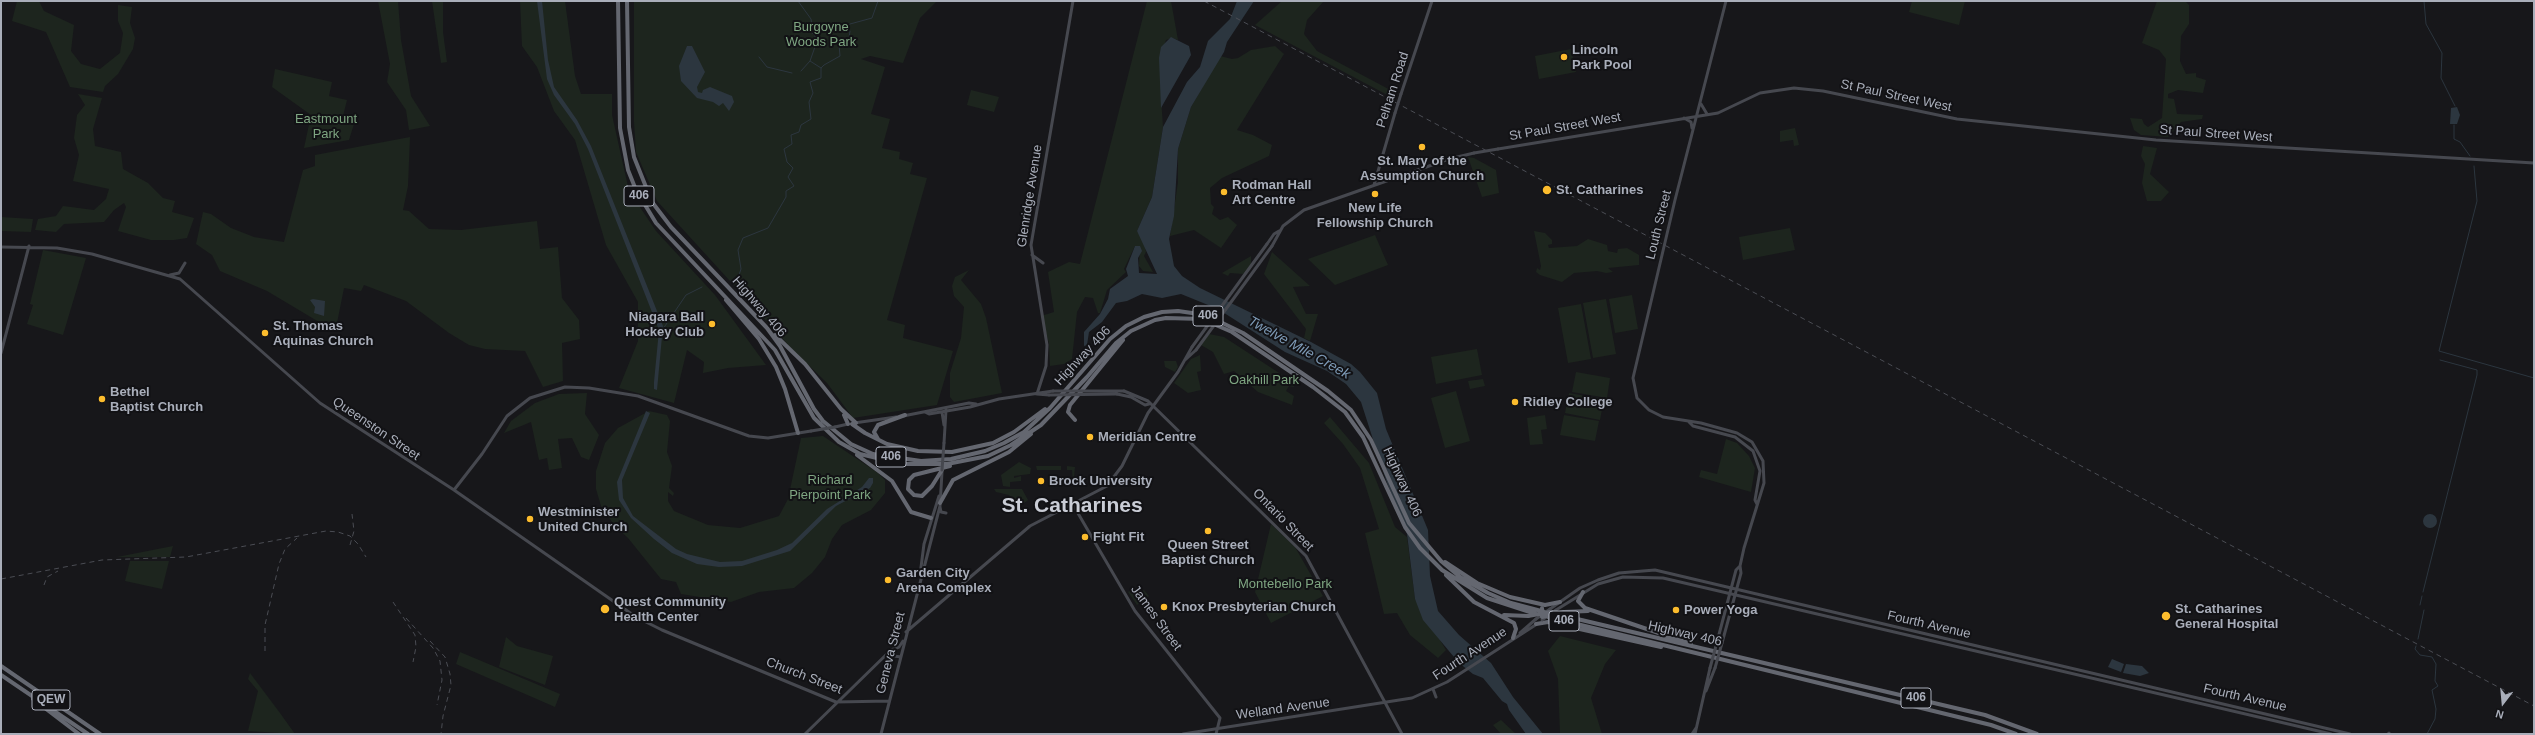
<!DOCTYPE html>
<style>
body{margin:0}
#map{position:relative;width:2535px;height:735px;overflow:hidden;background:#17171a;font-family:Arial,sans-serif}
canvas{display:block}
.frame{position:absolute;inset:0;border:2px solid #a9aeba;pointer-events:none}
.north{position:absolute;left:2483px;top:683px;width:40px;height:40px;-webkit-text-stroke:3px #121215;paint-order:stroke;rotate:196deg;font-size:11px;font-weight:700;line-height:16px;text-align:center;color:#a9aeba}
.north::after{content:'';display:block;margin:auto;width:14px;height:18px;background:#a9aeba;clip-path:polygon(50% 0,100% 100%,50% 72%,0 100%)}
</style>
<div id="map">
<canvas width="2535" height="735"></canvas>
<div class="frame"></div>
<div class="north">N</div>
</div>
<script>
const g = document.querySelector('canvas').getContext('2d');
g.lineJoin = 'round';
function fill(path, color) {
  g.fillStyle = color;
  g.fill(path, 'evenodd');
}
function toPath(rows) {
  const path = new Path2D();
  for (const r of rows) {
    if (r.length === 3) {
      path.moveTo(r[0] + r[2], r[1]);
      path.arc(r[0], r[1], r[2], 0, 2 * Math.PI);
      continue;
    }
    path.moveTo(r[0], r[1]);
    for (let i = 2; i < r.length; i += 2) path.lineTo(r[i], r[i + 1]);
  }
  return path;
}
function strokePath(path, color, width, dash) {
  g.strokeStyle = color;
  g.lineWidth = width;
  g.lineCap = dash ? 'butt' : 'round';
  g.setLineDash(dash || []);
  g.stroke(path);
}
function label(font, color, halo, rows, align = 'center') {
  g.font = font + ' Arial,sans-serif';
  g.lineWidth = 4;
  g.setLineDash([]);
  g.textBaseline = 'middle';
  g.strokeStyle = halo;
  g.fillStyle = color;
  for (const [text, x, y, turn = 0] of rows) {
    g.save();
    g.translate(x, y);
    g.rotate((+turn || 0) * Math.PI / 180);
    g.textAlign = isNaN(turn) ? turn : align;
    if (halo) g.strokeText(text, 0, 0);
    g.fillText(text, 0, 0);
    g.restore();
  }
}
const green = toPath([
 [17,1,39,1,44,11,74,25,71,51,81,64,100,69,120,53,123,33,118,21,118,5,132,7,130,23,135,38,133,49,118,74,105,86,103,92,70,87,46,32,12,21],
 [378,1,398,1,401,40,411,96,430,126,409,130,406,110,387,82,390,64],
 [432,1,443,1,443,32,447,62,441,63],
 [520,1,565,1,575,76,581,94,612,94,612,115,629,191,656,231,715,295,766,365,728,368,703,373,704,362,687,350,674,403,619,388,638,341,638,302,606,245,575,140,554,111,537,67,522,46],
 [634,1,937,1,920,18,903,63,870,56,861,59,885,67,871,114,890,119,882,148,900,152,899,159,913,163,910,174,927,178,887,320,905,325,903,338,953,351,937,405,853,418,827,383,792,349,657,201,636,152,634,122],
 [1147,1,1171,1,1178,40,1172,38,1166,40,1165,43,1161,97,1163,127,1152,197,1137,231,1145,243,1146,252,1144,256,1153,272,1143,271,1139,266,1140,246,1135,246,1124,269,1126,272,1107,290,1100,313,1098,313,1093,298,1085,297,1077,312,1072,359,1064,364,1050,366,1049,343,1041,316,1054,312,1048,272,1069,262,1080,264],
 [1282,1,1324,1,1307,20,1304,34,1317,51,1396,93,1395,99,1255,25],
 [1912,1,1965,1,1959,25,1909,12],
 [2157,1,2185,1,2189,5,2189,24,2181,36,2180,61,2186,74,2196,73,2196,77,2206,80,2203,93,2178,90,2168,94,2168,98,2174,99,2177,114,2203,115,2202,119,2181,122,2168,137,2141,135,2134,130,2130,118,2142,119,2144,124,2148,127,2162,118,2166,59,2159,50,2142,43],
 [1275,46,1284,54,1237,130,1253,135,1272,145,1269,156,1222,178,1210,188,1211,204,1214,207,1212,214,1220,220,1228,217,1237,225,1221,248,1194,230,1170,236,1178,182,1178,149,1191,107,1220,56,1232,59,1238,58,1251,50],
 [1571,49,1576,72,1539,79,1535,56],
 [275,69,332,82,329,96,347,100,342,120,354,124,349,140,304,148,311,115,272,87],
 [971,90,999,97,994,112,967,105],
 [78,94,102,98,93,129,95,146,121,152,123,169,148,183,163,198,175,201,172,212,194,218,187,238,174,240,151,240,118,231,126,207,124,203,114,210,104,222,64,224,56,232,35,230,38,219,56,216,63,206,94,210,106,199,109,189,73,181,79,155,74,138,77,115,85,105],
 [1795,128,1799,145,1794,146,1793,140,1780,142,1780,131],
 [410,137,408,186,403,210,409,211,429,229,461,230,537,221,540,249,558,247,562,298,579,320,580,339,562,343,563,381,543,387,525,351,485,349,469,345,449,333,406,301,364,285,361,291,344,288,337,323,324,325,267,291,220,271,212,255,196,244,203,212,211,214,231,228,254,237,284,242,303,170,315,166,315,155],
 [2143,146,2157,148,2150,174,2169,192,2161,201,2147,201,2142,183,2145,164,2141,156],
 [1468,157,1474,158,1496,170,1499,193,1482,197],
 [1,217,33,219,31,232,1,231],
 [1790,228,1795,250,1743,260,1739,237],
 [1534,231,1545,233,1552,240,1552,244,1548,245,1549,248,1577,246,1588,239,1607,245,1608,251,1617,253,1618,249,1627,248,1639,255,1639,265,1608,268,1613,272,1606,273,1597,271,1574,273,1562,282,1540,275,1536,272,1537,268,1540,270,1541,266],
 [1375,235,1388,265,1335,285,1308,259],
 [43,250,86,258,63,335,27,324,33,305,30,304],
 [1272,252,1310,286,1293,287,1306,314,1318,314,1310,341,1304,338,1306,329,1264,274],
 [1251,256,1251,265,1243,274,1230,273,1228,276,1222,273],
 [969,270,961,280,981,304,986,318,1002,393,954,402,950,397,950,373,961,338,964,307,954,296,952,286,955,277],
 [1632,295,1638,329,1615,333,1609,299],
 [1606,299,1616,354,1593,358,1583,303],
 [1581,304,1591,359,1568,363,1558,308],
 [1209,334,1224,337,1293,382,1294,387,1289,386,1286,391,1294,396,1292,405,1258,392,1234,371,1224,374,1213,352,1201,345],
 [1477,349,1482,375,1436,384,1431,357],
 [1200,355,1201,371,1197,372,1201,390,1188,393,1174,383,1191,359],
 [1164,361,1176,361,1178,367,1175,372,1165,367],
 [1576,372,1610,378,1607,398,1572,392],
 [1483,379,1485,386,1470,389,1468,381],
 [1456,391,1470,441,1445,448,1431,398],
 [587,393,585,414,599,435,589,460,581,457,572,438,558,439,562,468,549,470,547,458,539,460,531,422,504,433,511,421,535,403,559,394],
 [1569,393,1604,399,1600,420,1565,413],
 [649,411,667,415,670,421,667,452,672,466,669,488,674,493,673,496,668,492,668,501,674,511,708,525,740,528,779,516,788,499,801,438,823,436,878,473,885,480,885,493,871,510,842,525,832,539,825,557,812,573,794,588,759,592,731,602,681,594,676,582,661,579,628,538,614,525,601,506,596,489,596,471,605,443,618,428],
 [1545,415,1547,429,1541,430,1543,444,1530,445,1527,418],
 [1564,415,1599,421,1595,441,1560,435],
 [1330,417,1369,463,1395,527,1407,537,1415,599,1446,650,1438,658,1410,635,1397,613,1384,614,1365,533,1379,529,1360,468,1343,444,1324,423],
 [1726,439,1737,443,1749,456,1755,468,1751,492,1699,477,1701,470,1717,474],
 [1019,462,1031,468,1030,474,1014,476,1014,478,1021,476,1021,481,1010,482,1010,487,1003,486,1001,475],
 [1036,466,1061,466,1061,470,1037,470],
 [1067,466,1075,467,1074,477,1077,481,1084,479,1086,483,1076,486,1073,483,1072,470,1067,470],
 [994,489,1022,489,1028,500,1023,504,1018,498,1014,500,1009,495,996,492],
 [1271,524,1295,547,1323,596,1271,623,1255,592],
 [173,546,170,557,117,557],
 [130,561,169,561,162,589,125,581],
 [1134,588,1139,594,1144,590,1149,596,1137,605,1128,592],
 [1560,636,1616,650,1605,664,1591,698,1602,734,1560,734,1558,679,1548,651],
 [506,637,517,646,553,656,545,685,499,667],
 [460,652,560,694,555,707,456,664],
 [250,673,280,713,295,734,248,731,258,691,248,679],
 [1501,720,1516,734,1501,734,1493,725]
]);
const water = toPath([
 [537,1,542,1,548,60,554,87,577,120,591,146,663,326,657,390,654,389,654,382,659,330,588,149,575,124,554,95,547,79],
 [1237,1,1254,1,1227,42,1224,52,1191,107,1178,149,1174,216,1169,239,1174,266,1182,276,1200,288,1311,342,1351,364,1360,372,1377,393,1386,429,1428,530,1430,576,1438,611,1459,635,1491,663,1513,697,1543,734,1526,734,1509,710,1507,704,1502,701,1483,678,1473,674,1459,663,1423,620,1415,599,1407,534,1387,483,1361,402,1346,384,1327,371,1285,352,1218,309,1181,294,1162,298,1142,294,1127,301,1116,303,1102,322,1089,332,1087,345,1084,346,1084,332,1100,314,1108,299,1110,289,1128,276,1126,269,1135,246,1140,246,1142,251,1138,258,1139,273,1157,274,1137,231,1152,197,1163,127,1187,82,1200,67,1208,41,1230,19],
 [1171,37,1189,46,1191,55,1161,108,1159,58,1161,47],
 [687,46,692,46,705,72,697,87,698,92,702,93,703,90,710,87,732,96,734,102,729,111,723,103,719,106,713,102,697,98,681,81,679,66],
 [2457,107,2460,115,2457,124,2450,124,2451,108],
 [313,299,325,301,324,316,314,313,315,307,310,300],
 [646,411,650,413,622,480,623,498,633,516,676,549,687,554,720,562,742,561,777,550,792,543,827,509,862,487,869,478,873,478,873,483,870,488,836,506,790,551,742,566,719,567,697,564,672,553,654,539,631,518,619,500,617,482],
 [2430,521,7],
 [2112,659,2124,664,2121,672,2108,667],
 [2126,664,2142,666,2149,673,2140,676,2123,673]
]);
const stream = toPath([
 [798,1,811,19,812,26,810,31,815,36,816,44,810,61,821,68],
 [2424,1,2426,24,2442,53,2441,78,2455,106],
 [759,57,767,67,792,73],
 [801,71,810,61],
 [2454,125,2454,139,2460,142,2470,156],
 [2474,166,2477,201,2439,351,2534,378],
 [737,281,741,269,738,250,743,238,768,228,786,197,786,191,794,186,788,177,793,168,787,162,784,149,792,144,791,135,799,132,801,125,811,119,809,102,813,93,810,82,821,78,821,68,824,65,840,56,839,44,849,38,850,31,847,27,850,24,872,18,878,1],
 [663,329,686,295,702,287],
 [2423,592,2477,375,2477,370,2440,360],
 [2420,605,2422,596],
 [2418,639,2424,610],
 [2416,646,2415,649,2420,655,2432,657,2436,664,2435,681,2438,686,2432,690,2436,709,2435,719,2427,734]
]);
const secondary = toPath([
 [1401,94,1432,1],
 [1701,104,1707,114],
 [1684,118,1691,122,1692,128],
 [1498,149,1718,113,1760,93,1794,88,1823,91,1957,119,2156,140,2534,163],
 [1374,185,1395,113],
 [1267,244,1274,234,1279,231],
 [1272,246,1283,226,1304,210,1449,159,1474,153],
 [1,247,57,248,92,254,180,279,320,403,454,490,636,617,662,630,836,702,889,701],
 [1032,255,1043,263],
 [170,275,179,273,185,263],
 [1,353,29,246],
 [1185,360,1196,350],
 [1124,391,1148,401,1306,556,1402,734],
 [1037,394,1046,366,1047,345,1031,245,1073,1],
 [1037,394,1049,395],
 [1117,394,1131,397,1145,405,1149,404],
 [925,412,929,414,970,407,999,399,1053,391],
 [942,412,944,425],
 [903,416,969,403,976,404],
 [1689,422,1693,426,1735,437,1753,451,1760,471,1755,500,1757,504],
 [854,423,896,417],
 [835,427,848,424],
 [944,443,946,410],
 [454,490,482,454,507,416,530,398,565,387,589,388,638,396,749,436,768,438,811,431],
 [1072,503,1135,611,1220,718,1216,734],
 [940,507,941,512,946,513],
 [920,575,924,544,939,496],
 [1550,609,1580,588,1598,580,1619,573,1655,570,2350,734],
 [1556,610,1598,584,1623,577,1663,578,2331,734],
 [906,632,1030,526,1107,486,1122,466,1148,413,1178,372,1192,347],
 [1520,633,1536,619],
 [1717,642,1736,570,1740,566],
 [1722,643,1741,573,1740,566,1744,548,1764,483,1763,461,1752,442,1737,433,1701,423,1663,417,1649,410,1637,398,1633,378,1675,200,1726,1],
 [887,655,901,657],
 [1433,689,1436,697],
 [1706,691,1715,668],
 [805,734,891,650,899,647,903,641],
 [881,734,940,506,942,472],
 [1183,734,1412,698,1447,682,1537,624],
 [1692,734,1696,728],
 [1695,734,1710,668],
 [2388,734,2389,733]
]);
const highway = toPath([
 [618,1,620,128,628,170,636,190,656,223,775,350,814,418,839,442,860,454,902,464,947,464,988,456,1011,445,1041,425,1087,377,1116,343,1131,331,1155,320,1166,318,1202,319,1232,332,1313,387,1345,412,1363,437,1405,527,1420,548,1442,570,1487,598,1536,614],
 [627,1,629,127,634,157,652,202,671,227,767,328,780,346,814,409,823,421,851,444,873,454,921,461,951,459,985,451,1004,443,1024,432,1050,408,1110,339,1126,326,1144,317,1162,312,1178,311,1206,315,1243,333,1328,391,1351,410,1371,440,1409,523,1441,561,1460,577,1488,593,1511,603,1545,612],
 [726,300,759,339,776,367,785,389,798,433],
 [775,335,805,364,841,409,856,423],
 [844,415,848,424],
 [1075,420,1068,412,1070,405,1123,340],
 [852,424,865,433,887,444,918,451,952,452,993,443,1014,432,1045,409],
 [878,439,874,432,878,425,905,415],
 [857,455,892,481,911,512,931,518],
 [942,470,932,486,922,496,914,495,908,489,909,480,914,475,950,466],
 [940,503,953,480,1009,452,1031,434],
 [1445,562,1477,583,1510,597,1545,605,1560,602],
 [1446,575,1474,602,1514,623,1516,629,1513,638],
 [1583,592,1578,601,1585,608,1691,644],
 [1564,612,1588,611],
 [1556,614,1985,715,2037,734],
 [1504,615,1528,616],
 [1548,617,1991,725,2016,734],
 [1536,624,1548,622,1661,647],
 [1,666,100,734],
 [1,675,88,734],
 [33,699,79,734]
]);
const rail = toPath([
 [1204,1,2534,706],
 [350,545,354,531,352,514],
 [1,579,102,560,186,557,326,531,338,532,350,536,358,544,366,557],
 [44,585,47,577,58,571],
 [393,602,415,635,416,647,413,662],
 [406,618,433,648,440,661,442,680,437,705],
 [430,641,445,657,450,674,451,685,443,716,441,734],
 [265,651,265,625,279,564,285,549,297,538]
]);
const secondaryBridge = toPath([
 [1395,113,1401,94],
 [1474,153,1498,149],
 [1192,347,1267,244],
 [1196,350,1272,246],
 [1053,391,1124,391],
 [1049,395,1117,394],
 [811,431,835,427],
 [942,470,944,443],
 [1536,619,1550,609],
 [1542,620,1556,610],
 [1710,668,1717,642],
 [1715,668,1722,643]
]);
const highwayBridge = toPath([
 [1542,608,1542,617,1564,612],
 [1528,616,1550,612,1550,622]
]);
const markers = [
 [1564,57,4,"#fcbc2d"],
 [1422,147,4,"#fcbc2d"],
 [1547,190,5,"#fcbc2d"],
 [1224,192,4,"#fcbc2d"],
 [1375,194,4,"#fcbc2d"],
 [712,324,4,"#fcbc2d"],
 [265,333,4,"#fcbc2d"],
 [102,399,4,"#fcbc2d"],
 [1515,402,4,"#fcbc2d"],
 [1090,437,4,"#fcbc2d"],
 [1041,481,4,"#fcbc2d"],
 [530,519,4,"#fcbc2d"],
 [1208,531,4,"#fcbc2d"],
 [1085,537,4,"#fcbc2d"],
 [888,580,4,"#fcbc2d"],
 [1164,607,4,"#fcbc2d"],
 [605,609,5,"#fcbc2d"],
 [1676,610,4,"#fcbc2d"],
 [2166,616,5,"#fcbc2d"]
];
const shields = [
 [639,196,30],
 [1208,316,30],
 [891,457,30],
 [1564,621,30],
 [1916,698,30],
 [51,700,38]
];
const shieldNames = [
 ["406",639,196],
 ["406",1208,316],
 ["406",891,457],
 ["406",1564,621],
 ["406",1916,698],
 ["QEW",51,700]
];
const parkNames = [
 ["Burgoyne",821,27],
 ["Woods Park",821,42],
 ["Eastmount",326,119],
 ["Park",326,134],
 ["Oakhill Park",1264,380],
 ["Richard",830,480],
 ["Pierpoint Park",830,495],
 ["Montebello Park",1285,584]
];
const poiNames = [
 ["Lincoln",1572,50],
 ["Park Pool",1572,65],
 ["St. Mary of the",1422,161,"center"],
 ["Assumption Church",1422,176,"center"],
 ["Rodman Hall",1232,185],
 ["Art Centre",1232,200],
 ["St. Catharines",1556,190],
 ["New Life",1375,208,"center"],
 ["Fellowship Church",1375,223,"center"],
 ["Niagara Ball",704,317,"right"],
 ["Hockey Club",704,332,"right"],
 ["St. Thomas",273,326],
 ["Aquinas Church",273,341],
 ["Bethel",110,392],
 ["Baptist Church",110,407],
 ["Ridley College",1523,402],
 ["Meridian Centre",1098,437],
 ["Brock University",1049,481],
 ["Westminister",538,512],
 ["United Church",538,527],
 ["Fight Fit",1093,537],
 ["Queen Street",1208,545,"center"],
 ["Baptist Church",1208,560,"center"],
 ["Garden City",896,573],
 ["Arena Complex",896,588],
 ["Quest Community",614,602],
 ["Health Center",614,617],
 ["Knox Presbyterian Church",1172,607],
 ["St. Catharines",2175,609],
 ["General Hospital",2175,624],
 ["Power Yoga",1684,610]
];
const streetNames = [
 ["Pelham Road",1393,90,-72],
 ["St Paul Street West",1896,96,12],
 ["St Paul Street West",1565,127,-10],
 ["St Paul Street West",2216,134,4],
 ["Glenridge Avenue",1030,196,-81],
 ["Louth Street",1659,225,-76],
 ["Highway 406",759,307,49],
 ["Highway 406",1083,356,-47],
 ["Queenston Street",376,429,34],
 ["Highway 406",1402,482,65],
 ["Ontario Street",1283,520,46],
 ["James Street",1156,618,54],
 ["Fourth Avenue",1929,625,13],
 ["Highway 406",1685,634,13],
 ["Geneva Street",891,653,-76],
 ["Fourth Avenue",1470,654,-33],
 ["Church Street",804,676,21],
 ["Fourth Avenue",2245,698,13],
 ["Welland Avenue",1283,709,-8]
];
const waterNames = [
 ["Twelve Mile Creek",1299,348,29]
];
const townNames = [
 ["St. Catharines",1072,506]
];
fill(green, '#1d251e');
fill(water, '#2c363f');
strokePath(stream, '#2c363f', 1);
strokePath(secondary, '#46484f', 3);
strokePath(highway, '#646770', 4);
strokePath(rail, '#4b4d54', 1, [5, 4]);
strokePath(secondaryBridge, '#46484f', 3);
strokePath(highwayBridge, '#646770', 4);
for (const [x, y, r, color] of markers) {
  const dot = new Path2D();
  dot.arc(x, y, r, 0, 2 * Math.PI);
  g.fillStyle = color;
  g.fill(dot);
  strokePath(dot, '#121215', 1.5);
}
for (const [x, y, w] of shields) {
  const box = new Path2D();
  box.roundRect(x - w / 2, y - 10, w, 20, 3);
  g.fillStyle = '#121215';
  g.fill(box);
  strokePath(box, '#a9aeba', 1);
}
label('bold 12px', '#a9aeba', null, shieldNames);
label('13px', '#7fa682', '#121215', parkNames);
label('bold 13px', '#a9aeba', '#121215', poiNames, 'left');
label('13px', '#a9aeba', '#121215', streetNames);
label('italic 14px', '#7e9bb7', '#121215', waterNames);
label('bold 21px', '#cacdd6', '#121215', townNames);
</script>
